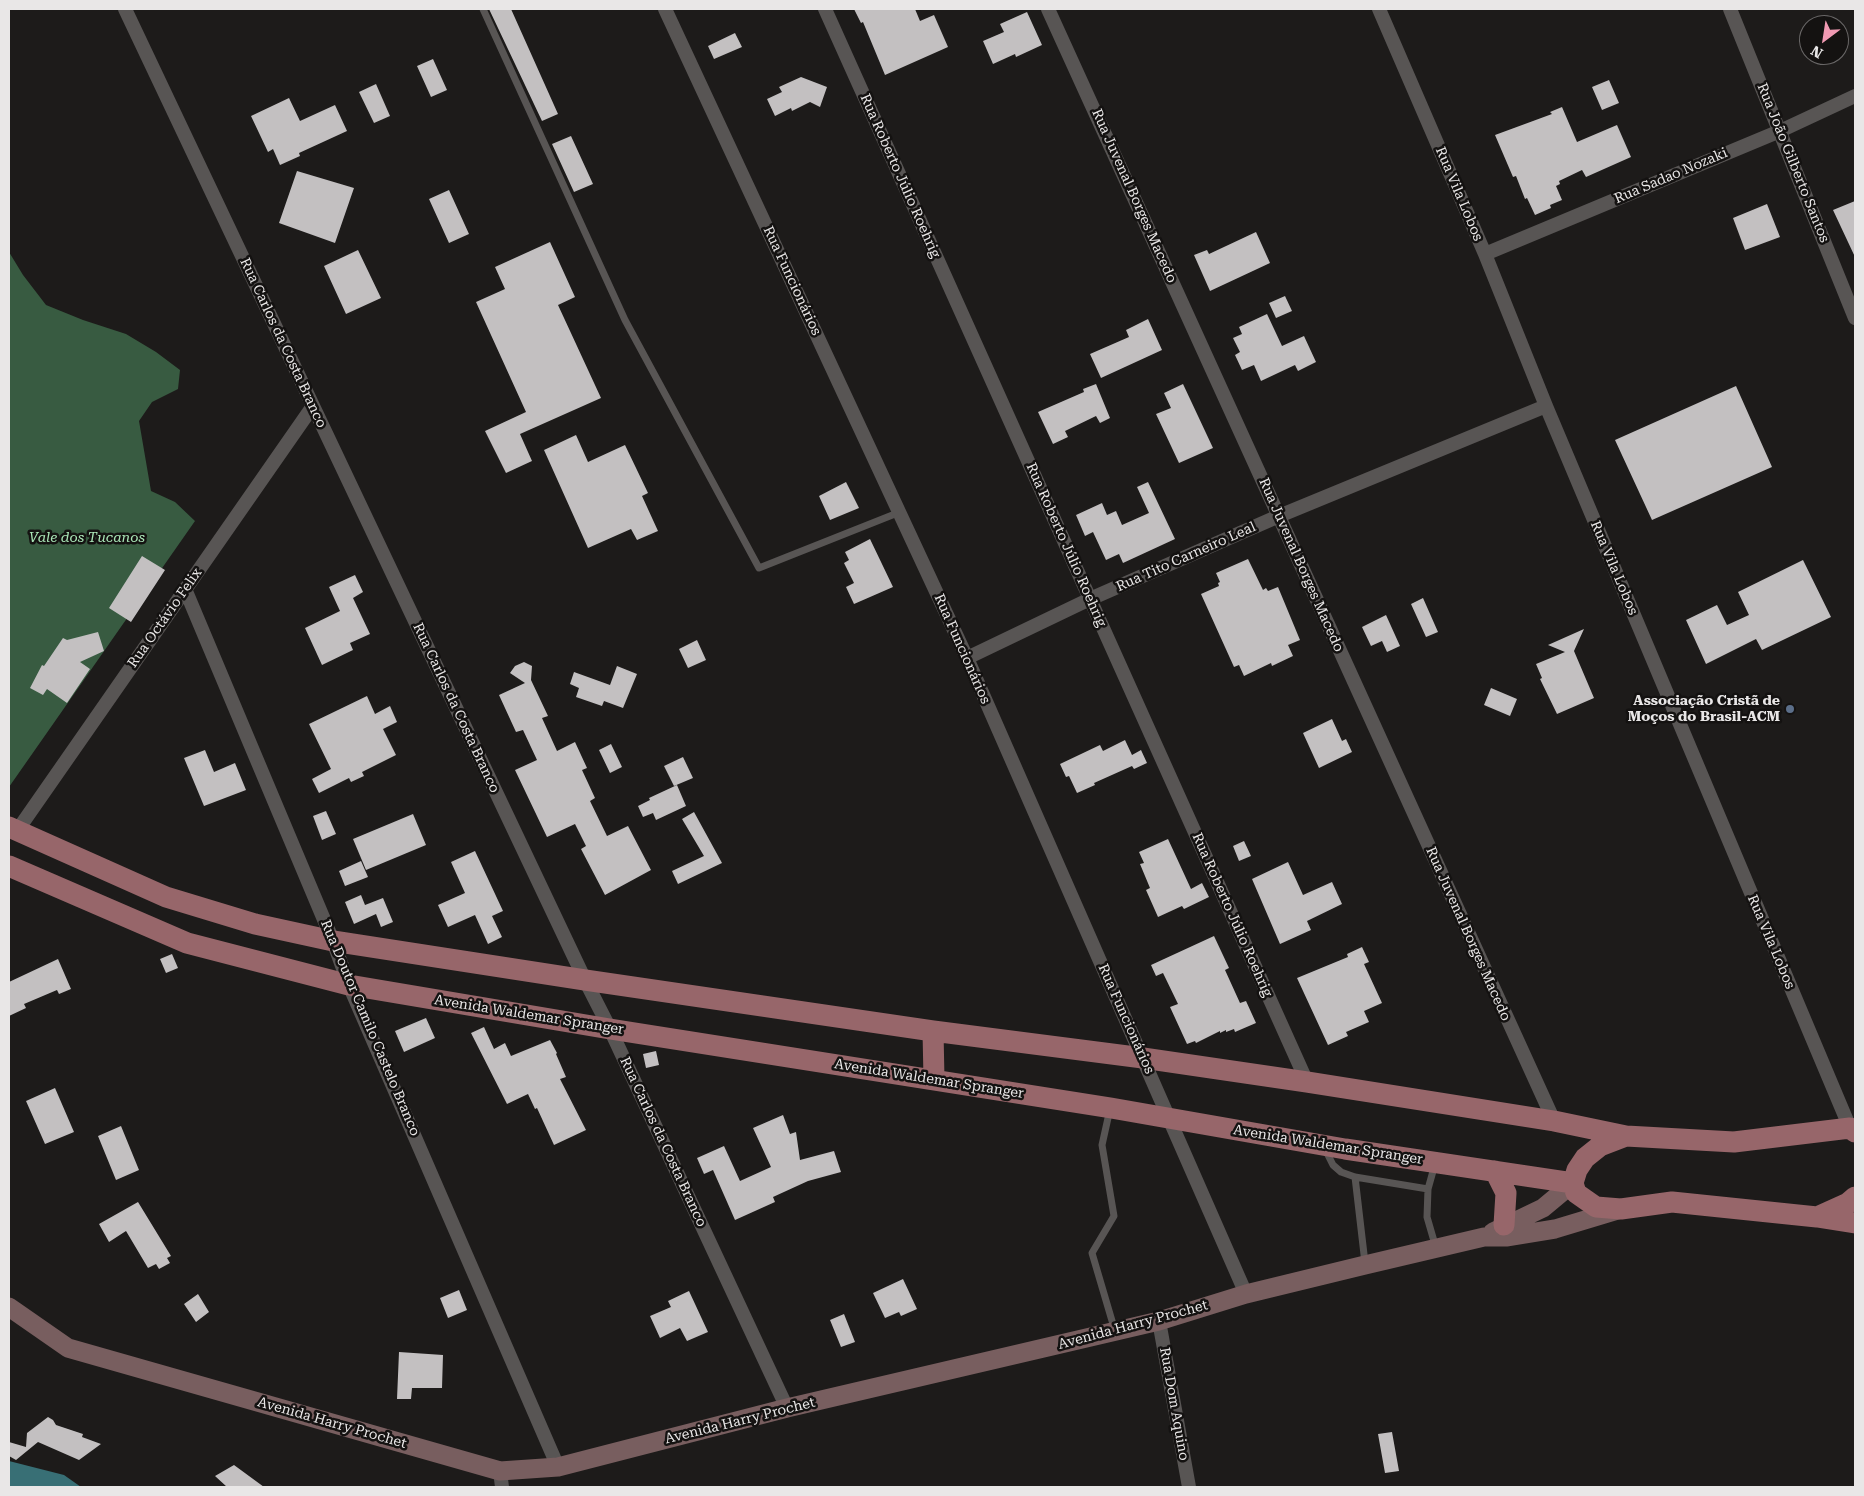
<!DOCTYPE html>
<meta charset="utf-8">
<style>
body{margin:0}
#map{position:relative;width:1864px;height:1496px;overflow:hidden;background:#1d1b1a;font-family:"Roboto Serif",serif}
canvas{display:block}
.frame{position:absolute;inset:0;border:10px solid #e9e7e7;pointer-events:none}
.north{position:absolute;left:1799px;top:15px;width:50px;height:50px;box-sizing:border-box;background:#141211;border:1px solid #696767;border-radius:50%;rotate:211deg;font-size:14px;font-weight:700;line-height:20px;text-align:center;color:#e9e7e7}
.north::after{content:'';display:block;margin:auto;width:18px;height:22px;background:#f19ab3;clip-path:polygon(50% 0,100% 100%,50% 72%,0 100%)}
</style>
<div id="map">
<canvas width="1864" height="1496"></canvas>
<div class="frame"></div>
<div class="north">N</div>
</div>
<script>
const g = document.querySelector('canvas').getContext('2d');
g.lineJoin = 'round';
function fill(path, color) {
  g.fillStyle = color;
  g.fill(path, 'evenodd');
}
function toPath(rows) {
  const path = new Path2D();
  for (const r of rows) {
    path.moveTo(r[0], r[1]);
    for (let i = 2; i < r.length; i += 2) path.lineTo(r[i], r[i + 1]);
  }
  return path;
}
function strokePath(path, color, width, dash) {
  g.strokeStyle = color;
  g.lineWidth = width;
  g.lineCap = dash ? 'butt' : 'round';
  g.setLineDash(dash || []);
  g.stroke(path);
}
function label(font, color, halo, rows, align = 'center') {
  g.font = font + ' "Roboto Serif",serif';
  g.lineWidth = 5;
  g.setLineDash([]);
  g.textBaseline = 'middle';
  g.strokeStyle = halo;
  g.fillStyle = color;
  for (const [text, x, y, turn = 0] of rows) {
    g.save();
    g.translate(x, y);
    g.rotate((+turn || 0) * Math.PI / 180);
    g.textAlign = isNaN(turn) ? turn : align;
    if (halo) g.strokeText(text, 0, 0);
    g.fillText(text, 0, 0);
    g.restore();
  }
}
const forest = toPath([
 [9,252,23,275,46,305,83,320,126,334,156,352,180,370,178,389,152,402,139,421,151,491,175,502,195,521,9,787]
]);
const water = toPath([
 [9,1461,64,1475,81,1487,9,1487]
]);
const building = toPath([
 [489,9,511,9,558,114,542,121],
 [854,9,915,9,920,21,934,15,948,47,885,75,863,22,861,23],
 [1027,12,1042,45,1016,57,1015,54,993,64,983,41,1004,32,1000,24],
 [735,33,742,47,714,59,708,46],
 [433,59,447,90,431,97,417,66],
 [801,77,827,87,820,107,810,102,792,111,791,108,775,116,767,99,782,92,779,87],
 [1609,80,1619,103,1602,110,1592,87],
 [376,84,390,116,374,123,359,92],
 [289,98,300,121,335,105,347,131,299,153,300,156,280,165,273,149,268,152,251,116],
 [1562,107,1577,142,1617,125,1631,157,1586,177,1582,170,1559,181,1560,184,1556,186,1562,200,1550,205,1551,208,1535,215,1527,198,1525,199,1516,176,1513,177,1495,135,1552,114,1550,112],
 [571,136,593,184,574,192,552,144],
 [297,171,354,188,335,243,279,223],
 [449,190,469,234,449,243,429,199],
 [1855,201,1855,257,1833,210],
 [1767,204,1780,237,1745,250,1733,218],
 [1256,232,1270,263,1210,291,1194,255,1207,250,1209,254],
 [550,242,575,297,558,305,601,398,520,434,532,461,506,473,485,431,526,412,476,302,505,289,495,267],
 [358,250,381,298,346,314,324,266],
 [1285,296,1292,311,1276,318,1269,303],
 [1267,314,1282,346,1304,336,1316,362,1298,371,1295,365,1261,381,1254,365,1242,370,1235,355,1240,352,1233,338,1242,334,1239,327],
 [1148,319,1162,350,1101,378,1090,354,1129,337,1126,330],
 [1096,384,1110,418,1100,423,1096,416,1065,431,1068,437,1053,444,1038,412,1084,392,1083,389],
 [1183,384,1213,448,1179,463,1156,414,1171,408,1164,393],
 [1736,386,1772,467,1652,520,1615,440],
 [576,435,588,462,625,445,648,493,642,496,658,531,637,540,631,529,588,548,544,450],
 [846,482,859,508,830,520,819,496],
 [1148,482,1175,539,1123,563,1119,554,1106,560,1093,532,1085,536,1076,515,1102,503,1107,515,1116,511,1122,525,1149,513,1137,487],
 [870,539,893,587,854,604,846,587,854,583,844,563,849,560,845,552],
 [142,556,165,570,131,622,109,608],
 [1248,559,1263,590,1266,588,1268,591,1278,587,1300,640,1288,645,1293,656,1272,666,1271,663,1244,676,1239,665,1234,667,1201,594,1219,586,1218,583,1220,582,1216,573],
 [1803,560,1831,617,1762,650,1756,639,1706,664,1686,620,1717,605,1727,625,1749,615,1738,592],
 [355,575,363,592,353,598,370,634,350,643,353,650,322,665,305,628,340,611,329,587],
 [1423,598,1438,632,1426,637,1411,604],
 [1386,615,1400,646,1387,652,1382,641,1371,646,1362,627],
 [1584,629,1574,651,1594,698,1557,714,1540,679,1542,678,1536,664,1565,652,1548,645],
 [98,632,104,651,80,662,90,669,67,703,47,689,43,695,30,688,42,665,44,666,63,638,67,640],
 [697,640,706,660,688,668,679,649],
 [524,662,532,666,531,680,548,716,542,718,557,751,575,742,587,768,582,770,595,798,590,801,607,836,628,826,651,870,605,895,581,849,586,846,575,824,547,837,515,770,537,760,523,730,516,732,499,695,525,683,510,673,515,666],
 [617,666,637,674,623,708,604,701,602,706,576,697,579,688,570,684,574,672,610,685],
 [1491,688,1517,699,1510,716,1484,705],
 [367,696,375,714,390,706,397,722,383,729,396,755,362,772,364,776,351,782,349,778,319,793,312,779,331,769,309,724],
 [1332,719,1342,741,1346,739,1352,752,1319,768,1303,733],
 [1125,740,1132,755,1141,750,1147,763,1134,769,1132,766,1094,783,1095,785,1077,793,1069,776,1066,777,1060,764,1100,745,1103,751],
 [611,744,622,767,610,773,599,750],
 [205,750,214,772,235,763,246,790,204,806,184,758],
 [683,757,693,778,674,786,664,766],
 [677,785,686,806,656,820,653,813,643,817,638,806,650,800,649,798],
 [326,811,336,834,322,840,313,816],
 [694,812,722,863,678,884,672,871,704,856,682,819],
 [413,814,426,845,366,870,353,839],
 [1168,839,1191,889,1202,883,1209,897,1184,909,1182,906,1158,917,1146,890,1150,888,1140,864,1144,863,1139,852],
 [1244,841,1251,856,1239,861,1233,846],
 [475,851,503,911,492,916,502,937,488,944,475,915,448,927,438,905,465,893,451,862],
 [361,861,368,877,345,886,339,871],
 [1288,862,1303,895,1332,882,1342,904,1307,921,1311,930,1280,944,1252,879],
 [361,895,365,905,383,898,393,922,381,927,376,914,354,924,345,902],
 [1214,936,1229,968,1225,970,1240,1003,1246,1001,1256,1023,1235,1032,1234,1029,1226,1032,1226,1030,1220,1033,1220,1031,1196,1043,1195,1041,1187,1044,1170,1007,1178,1004,1163,973,1156,976,1151,965],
 [1362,947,1369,962,1364,964,1382,1003,1364,1011,1369,1022,1346,1032,1348,1036,1328,1045,1297,978,1348,957,1347,954],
 [172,954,178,968,166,973,160,959],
 [58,959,71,989,59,994,57,990,24,1004,26,1008,9,1016,9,982],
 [426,1018,435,1038,404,1052,395,1031],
 [484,1027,494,1049,505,1043,511,1056,550,1040,557,1053,556,1054,566,1077,560,1079,586,1130,554,1145,537,1108,535,1109,528,1094,507,1104,471,1033],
 [656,1051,659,1065,646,1068,643,1054],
 [55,1088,74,1132,45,1144,26,1101],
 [783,1115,790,1134,796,1132,800,1160,834,1151,841,1172,808,1181,773,1197,775,1202,735,1220,713,1170,704,1174,697,1158,724,1146,740,1181,771,1167,753,1128],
 [121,1126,139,1170,116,1180,98,1136],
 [138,1202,171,1256,167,1258,170,1263,159,1269,156,1264,148,1268,126,1231,109,1242,99,1224],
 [903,1279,917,1309,901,1316,899,1312,885,1318,873,1293],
 [459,1290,467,1310,448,1318,440,1298],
 [689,1291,708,1332,687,1341,680,1328,660,1338,650,1316,671,1307,668,1301],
 [198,1294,209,1312,196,1322,184,1304],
 [844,1314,855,1342,841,1347,830,1320],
 [399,1352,443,1355,442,1388,412,1388,411,1399,397,1399],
 [48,1417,53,1420,56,1425,83,1434,82,1437,101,1444,79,1460,38,1442,16,1460,9,1456,9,1442,26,1447,27,1433],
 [1392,1432,1399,1471,1385,1473,1378,1434],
 [234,1465,264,1487,227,1487,215,1476]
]);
const lane = toPath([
 [483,9,625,320,759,568,900,512],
 [1110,1109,1102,1145,1114,1216,1092,1253,1115,1331],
 [1325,1149,1333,1165,1341,1172,1355,1177,1428,1189],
 [1435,1164,1428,1189,1427,1217,1436,1248],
 [1355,1177,1365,1263]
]);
const street = toPath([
 [125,9,585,980,610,1029,787,1408],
 [665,9,967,658,1246,1294],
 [825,9,1307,1082],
 [1048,9,1554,1121],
 [1379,9,1485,254,1546,406,1850,1128],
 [1730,9,1855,318],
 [1485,254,1780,131,1855,96],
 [185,589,333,941,349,985,558,1467],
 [967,658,1090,599,1279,516,1546,406],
 [17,831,313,406],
 [1159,1321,1189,1487],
 [500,1471,502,1487]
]);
const secondary = toPath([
 [1493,1232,1543,1208,1573,1183],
 [9,1307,68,1348,500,1471,558,1467,787,1408,1159,1321,1246,1294,1365,1265,1484,1237,1506,1237,1555,1229,1618,1210]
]);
const primary = toPath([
 [9,827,166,897,255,924,333,941,585,980,933,1031,1143,1058,1307,1082,1554,1121,1626,1136,1734,1142,1850,1128,1855,1132],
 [9,866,187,943,349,985,610,1029,1111,1108,1345,1149,1573,1183],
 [933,1031,934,1079],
 [1495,1171,1506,1193,1504,1225],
 [1573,1183,1576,1193,1596,1207,1621,1209,1672,1202,1817,1217,1855,1223],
 [1573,1183,1577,1170,1585,1158,1600,1146,1626,1136],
 [1817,1217,1848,1203,1855,1197]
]);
const markers = [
 [1790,709,5,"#5c6f8a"]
];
const streetNames = [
 ["Rua João Gilberto Santos",1793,163,68],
 ["Rua Roberto Júlio Roehrig",900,176,66],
 ["Rua Sadao Nozaki",1671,176,-23],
 ["Rua Vila Lobos",1459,194,67],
 ["Rua Juvenal Borges Macedo",1134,196,66],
 ["Rua Funcionários",792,281,65],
 ["Rua Carlos da Costa Branco",283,343,65],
 ["Rua Roberto Júlio Roehrig",1066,545,66],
 ["Rua Tito Carneiro Leal",1186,557,-24],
 ["Rua Juvenal Borges Macedo",1301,565,66],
 ["Rua Vila Lobos",1614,568,67],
 ["Rua Octávio Felix",165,618,-55],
 ["Rua Funcionários",962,649,66],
 ["Rua Carlos da Costa Branco",456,708,65],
 ["Rua Roberto Júlio Roehrig",1232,915,66],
 ["Rua Juvenal Borges Macedo",1468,934,66],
 ["Rua Vila Lobos",1771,942,67],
 ["Avenida Waldemar Spranger",529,1015,9],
 ["Rua Funcionários",1126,1019,66],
 ["Rua Doutor Camilo Castelo Branco",370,1028,67],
 ["Avenida Waldemar Spranger",929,1079,9],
 ["Rua Carlos da Costa Branco",663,1142,65],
 ["Avenida Waldemar Spranger",1328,1145,9],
 ["Avenida Harry Prochet",1133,1325,-15],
 ["Rua Dom Aquino",1174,1404,80],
 ["Avenida Harry Prochet",740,1421,-14],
 ["Avenida Harry Prochet",332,1423,16]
];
const parkNames = [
 ["Vale dos Tucanos",87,538]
];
const poiNames = [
 ["Associação Cristã de",1780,701],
 ["Moços do Brasil-ACM",1780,717]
];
fill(forest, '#385b41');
fill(water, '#386f75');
fill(building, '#c3c0c1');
strokePath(lane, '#585554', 7);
strokePath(street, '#585554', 14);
strokePath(secondary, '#785e5f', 19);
strokePath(primary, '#97666a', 21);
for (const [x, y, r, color] of markers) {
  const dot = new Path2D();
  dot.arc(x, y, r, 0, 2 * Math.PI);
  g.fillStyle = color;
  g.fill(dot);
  strokePath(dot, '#141211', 2);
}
label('14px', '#e9e7e7', '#141211', streetNames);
label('italic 14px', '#aae6b7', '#141211', parkNames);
label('bold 14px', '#e9e7e7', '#141211', poiNames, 'right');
</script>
